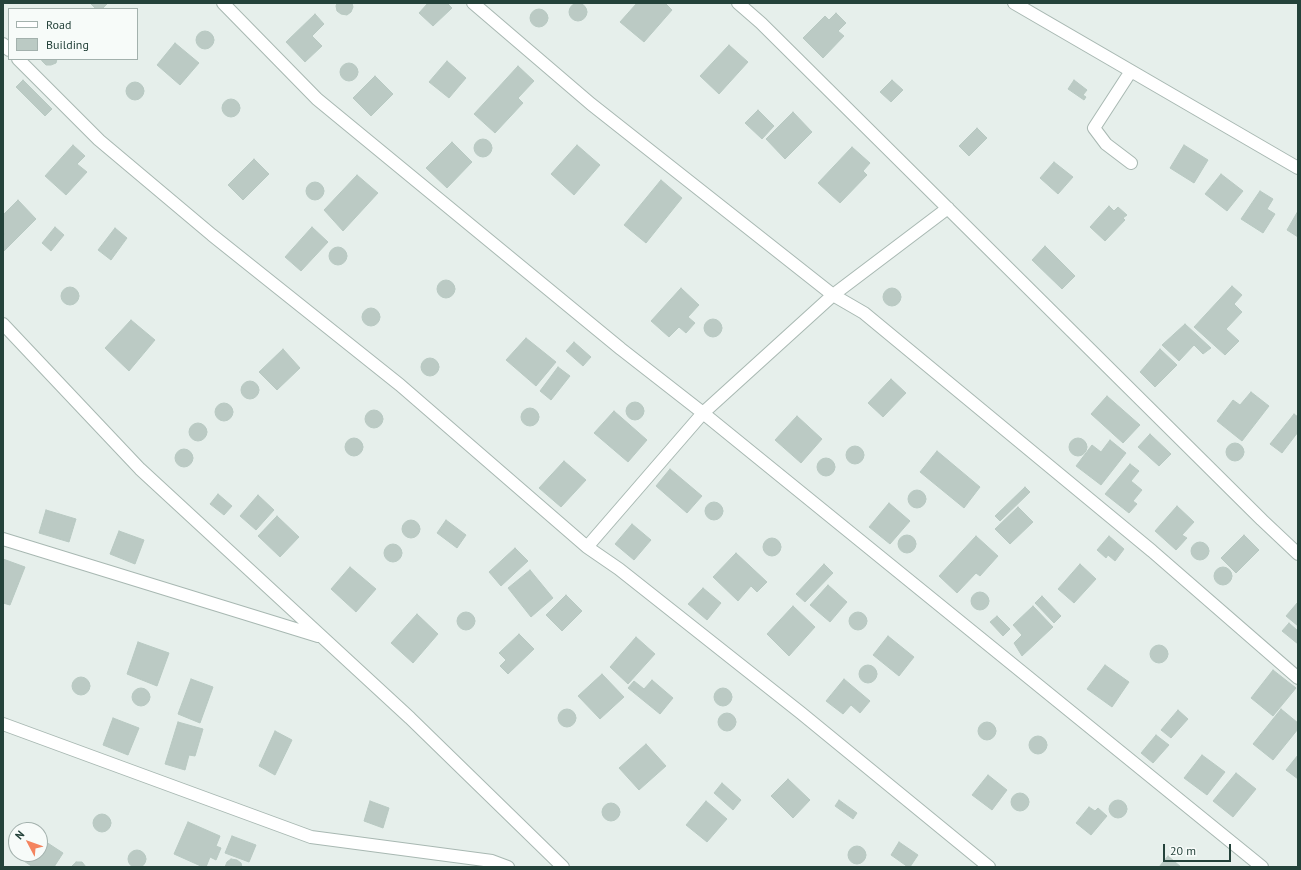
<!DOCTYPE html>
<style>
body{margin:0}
#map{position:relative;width:1301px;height:870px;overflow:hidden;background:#e6efeb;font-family:"PT Sans",sans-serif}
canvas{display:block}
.frame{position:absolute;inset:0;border:4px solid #24423a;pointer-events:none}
.legend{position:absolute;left:8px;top:8px;width:130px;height:52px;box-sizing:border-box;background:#f7fbf9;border:1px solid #a3b1ad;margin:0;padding:5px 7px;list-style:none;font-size:12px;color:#24423a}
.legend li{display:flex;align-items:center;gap:8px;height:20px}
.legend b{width:20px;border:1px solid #a3b1ad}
.north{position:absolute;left:8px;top:822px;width:40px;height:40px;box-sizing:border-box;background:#f7fbf9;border:1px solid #a3b1ad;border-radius:50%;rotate:311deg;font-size:11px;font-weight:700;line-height:16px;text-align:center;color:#24423a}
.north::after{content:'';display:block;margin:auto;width:14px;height:18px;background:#f4845f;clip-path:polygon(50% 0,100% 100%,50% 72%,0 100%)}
.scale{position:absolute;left:1163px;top:844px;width:68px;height:18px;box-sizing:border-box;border:2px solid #24423a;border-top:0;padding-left:5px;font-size:12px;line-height:14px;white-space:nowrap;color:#24423a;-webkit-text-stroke:3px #f7fbf9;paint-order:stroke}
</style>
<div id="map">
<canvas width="1301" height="870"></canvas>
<div class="frame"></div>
<ul class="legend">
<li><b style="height:5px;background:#fff"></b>Road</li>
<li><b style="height:11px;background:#bbcac4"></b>Building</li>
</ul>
<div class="north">N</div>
<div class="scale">20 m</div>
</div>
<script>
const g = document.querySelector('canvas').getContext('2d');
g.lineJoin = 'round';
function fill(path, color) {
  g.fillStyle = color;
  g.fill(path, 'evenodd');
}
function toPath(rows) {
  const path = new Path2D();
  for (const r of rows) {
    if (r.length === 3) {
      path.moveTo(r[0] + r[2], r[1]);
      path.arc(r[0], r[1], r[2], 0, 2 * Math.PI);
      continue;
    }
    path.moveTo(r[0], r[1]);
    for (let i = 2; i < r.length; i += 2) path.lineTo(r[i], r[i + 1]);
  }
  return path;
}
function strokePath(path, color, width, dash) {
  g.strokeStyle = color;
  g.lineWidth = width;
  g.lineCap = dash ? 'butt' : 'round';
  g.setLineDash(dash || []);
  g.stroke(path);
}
const building = toPath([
 [90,3,108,3,102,9,96,9,90,3],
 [337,3,352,3,353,7,351,12,347,15,341,14,337,11,336,6,337,3],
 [428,3,447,3,452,8,433,26,419,13,428,3],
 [637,3,665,3,672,10,644,42,620,22,637,3],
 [578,12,9],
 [539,18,9],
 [836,13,846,23,838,31,844,36,823,58,803,38,825,16,829,20,836,13],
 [315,14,324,24,312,36,322,46,305,62,286,42,315,14],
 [205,40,9],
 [175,43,199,63,180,85,157,65,175,43],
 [729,45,748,62,719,94,700,76,729,45],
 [41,59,57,59,56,63,51,65,46,65,42,61,41,59],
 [447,61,466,78,449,98,429,82,447,61],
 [349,72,9],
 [518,66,534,81,518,98,523,103,495,133,474,114,518,66],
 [375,76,393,94,371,116,353,98,375,76],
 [23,80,52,109,45,116,16,87,23,80],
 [892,80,903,90,891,102,880,92,892,80],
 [1074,80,1087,90,1083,95,1086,97,1084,100,1068,89,1074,80],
 [135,91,9],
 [231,108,9],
 [758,110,774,126,762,139,745,123,758,110],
 [793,112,812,132,785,159,766,139,793,112],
 [977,128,987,138,969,156,959,146,977,128],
 [483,148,9],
 [452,142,472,162,447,188,426,168,452,142],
 [73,145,85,156,77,164,87,172,66,195,45,176,73,145],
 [577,145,600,165,574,195,551,174,577,145],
 [1184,145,1208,160,1194,183,1170,168,1184,145],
 [852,147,870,163,863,171,867,175,840,203,818,183,852,147],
 [254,159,269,174,243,200,228,185,254,159],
 [1054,162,1073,177,1058,194,1040,178,1054,162],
 [1221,174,1243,191,1227,211,1205,194,1221,174],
 [357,175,378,193,343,231,324,210,357,175],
 [661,180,682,198,646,243,624,225,661,180],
 [315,191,9],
 [1260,191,1273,199,1267,209,1275,214,1263,233,1241,219,1260,191],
 [18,200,36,219,4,251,3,236,5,234,3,232,3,215,18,200],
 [1109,206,1114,211,1118,207,1127,215,1123,218,1125,220,1105,241,1090,227,1109,206],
 [1298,211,1298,237,1287,230,1298,211],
 [55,227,64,235,51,251,42,243,55,227],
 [312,227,328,242,301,271,285,257,312,227],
 [115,228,127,238,111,260,98,250,115,228],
 [1045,246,1075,276,1062,289,1032,260,1045,246],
 [338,256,9],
 [446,289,9],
 [1232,286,1242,295,1234,304,1242,312,1226,329,1239,341,1225,355,1194,327,1232,286],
 [70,296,9],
 [681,288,699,305,688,317,695,323,686,333,679,327,669,337,651,321,681,288],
 [892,297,9],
 [371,317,9],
 [713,328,9],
 [131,320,155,340,129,371,105,348,131,320],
 [1185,324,1211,348,1203,354,1194,345,1179,361,1162,345,1185,324],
 [526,338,556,362,536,386,506,360,526,338],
 [574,342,591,357,583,366,566,351,574,342],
 [283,349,300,368,277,390,259,372,283,349],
 [1160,349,1177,365,1155,387,1140,372,1160,349],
 [430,367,9],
 [558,367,570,376,551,400,540,391,558,367],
 [891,379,906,393,883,417,868,403,891,379],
 [250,390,9],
 [1251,392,1269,406,1242,441,1217,421,1233,400,1240,405,1251,392],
 [1107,396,1140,425,1123,443,1091,414,1107,396],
 [635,411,9],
 [224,412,9],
 [530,417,9],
 [374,419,9],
 [614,411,647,440,628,462,594,433,614,411],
 [1294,414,1298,417,1298,432,1282,453,1270,444,1294,414],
 [797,416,822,439,801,463,775,440,797,416],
 [198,432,9],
 [1150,434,1171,454,1159,466,1138,447,1150,434],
 [1078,447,9],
 [354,447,9],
 [1110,440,1126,453,1101,485,1076,466,1092,445,1101,452,1110,440],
 [1235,452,9],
 [855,455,9],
 [184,458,9],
 [937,451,980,487,964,508,920,472,937,451],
 [826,467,9],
 [564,461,586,480,561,507,539,488,564,461],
 [1130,464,1139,471,1131,481,1142,490,1133,501,1137,504,1129,513,1105,494,1130,464],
 [670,469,702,496,687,513,656,486,670,469],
 [1025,487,1030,492,1000,521,995,516,1025,487],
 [917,499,9],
 [218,494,232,506,224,515,210,504,218,494],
 [258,495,274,510,256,530,240,516,258,495],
 [714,511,9],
 [889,503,910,521,890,544,869,527,889,503],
 [1177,506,1194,522,1182,535,1187,538,1176,550,1155,531,1177,506],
 [1018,507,1033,522,1010,544,995,529,1018,507],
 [46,510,76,519,69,542,39,533,46,510],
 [277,516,299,537,280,557,258,536,277,516],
 [446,520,466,535,457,548,437,533,446,520],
 [411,529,9],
 [632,524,651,540,634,560,615,544,632,524],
 [119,531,144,540,135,564,110,554,119,531],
 [1244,535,1259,550,1236,573,1221,558,1244,535],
 [907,544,9],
 [976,536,998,556,980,576,976,573,957,593,939,576,976,536],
 [1109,536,1124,549,1115,561,1108,555,1106,558,1097,550,1109,536],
 [772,547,9],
 [1200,551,9],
 [393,553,9],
 [515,548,528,561,501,586,489,572,515,548],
 [736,553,767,582,757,592,751,586,738,601,713,577,736,553],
 [3,559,25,567,10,605,3,603,3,559],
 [824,564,833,573,805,602,796,594,824,564],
 [1080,564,1096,579,1074,603,1058,589,1080,564],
 [350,567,376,589,356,612,331,589,350,567],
 [1223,576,9],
 [530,570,553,598,531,617,508,588,530,570],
 [828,585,847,602,830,622,810,605,828,585],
 [703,588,721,603,707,620,688,604,703,588],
 [980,601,9],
 [566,595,582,611,562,631,546,615,566,595],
 [1042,596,1061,616,1054,623,1035,603,1042,596],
 [1298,602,1298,626,1286,616,1298,602],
 [793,606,815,627,789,656,767,634,793,606],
 [1033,606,1053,627,1022,656,1014,643,1022,635,1013,625,1033,606],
 [858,621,9],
 [466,621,9],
 [417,614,438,634,413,663,391,643,417,614],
 [997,616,1010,629,1003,636,990,622,997,616],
 [1289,623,1298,631,1298,644,1282,631,1289,623],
 [519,634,534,649,508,674,500,666,506,660,499,653,519,634],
 [888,636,914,657,899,676,873,655,888,636],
 [636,637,655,654,628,684,610,667,636,637],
 [138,642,169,653,157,686,127,674,138,642],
 [1159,654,9],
 [1105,665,1129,682,1112,707,1087,689,1105,665],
 [868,674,9],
 [1273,670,1296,688,1273,716,1251,698,1273,670],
 [602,674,624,697,600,719,578,696,602,674],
 [81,686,9],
 [191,679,213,687,200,723,178,714,191,679],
 [844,679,870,701,860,713,851,705,843,714,826,701,844,679],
 [652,680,673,698,660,714,628,688,634,681,644,689,652,680],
 [723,697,9],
 [141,697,9],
 [1281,709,1298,723,1298,729,1273,760,1253,744,1281,709],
 [567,718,9],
 [1178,710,1188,719,1171,738,1161,730,1178,710],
 [727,722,9],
 [113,718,139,728,128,755,103,745,113,718],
 [178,722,203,729,195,756,189,755,185,770,165,764,178,722],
 [987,731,9],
 [275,731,292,740,275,775,259,766,275,731],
 [1156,735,1169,745,1153,763,1141,753,1156,735],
 [1038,745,9],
 [646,744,666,766,639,790,619,768,646,744],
 [1202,755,1225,772,1207,795,1184,778,1202,755],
 [1298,755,1298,779,1286,770,1298,755],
 [1236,773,1256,789,1233,817,1213,801,1236,773],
 [988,775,1007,790,992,810,972,795,988,775],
 [788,779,810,800,793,818,771,796,788,779],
 [722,783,741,800,733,810,714,793,722,783],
 [1020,802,9],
 [839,800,857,813,853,819,835,806,839,800],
 [1118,809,9],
 [370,801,389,808,383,828,364,821,370,801],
 [706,801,727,819,707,842,686,825,706,801],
 [611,812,9],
 [1089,807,1095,811,1098,808,1107,816,1091,835,1076,823,1089,807],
 [102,823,9],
 [188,822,220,836,216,846,221,848,216,860,210,857,206,867,203,867,174,854,188,822],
 [232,836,256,845,249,862,225,853,232,836],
 [40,838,63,853,54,867,33,867,13,854,16,849,16,854,40,854,40,838],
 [899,842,918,855,910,867,908,867,891,855,899,842],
 [857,855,9],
 [137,859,9],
 [1168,856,1181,867,1159,867,1168,856],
 [231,859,237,860,241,863,242,867,225,867,227,862,231,859],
 [76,862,82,862,86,867,71,867,76,862]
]);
const minor = toPath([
 [223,3,317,99,621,349,703,413,1262,867],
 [473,3,591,104,833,295,864,313,1152,551,1298,678],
 [738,3,761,23,1262,520,1298,554],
 [1014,3,1298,168],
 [3,44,9,50],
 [18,59,99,140,212,235,400,385,587,547,619,569,801,713,989,867],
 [1131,163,1106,144,1094,128,1131,71],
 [3,324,140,469,410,718,563,867],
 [3,539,318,636],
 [587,547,703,413,833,295,948,208],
 [3,724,311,837,492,861,508,867]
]);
fill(building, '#bbcac4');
strokePath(building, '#b8c9c2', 1);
strokePath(minor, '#a8b8b2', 14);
strokePath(minor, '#fff', 12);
</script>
